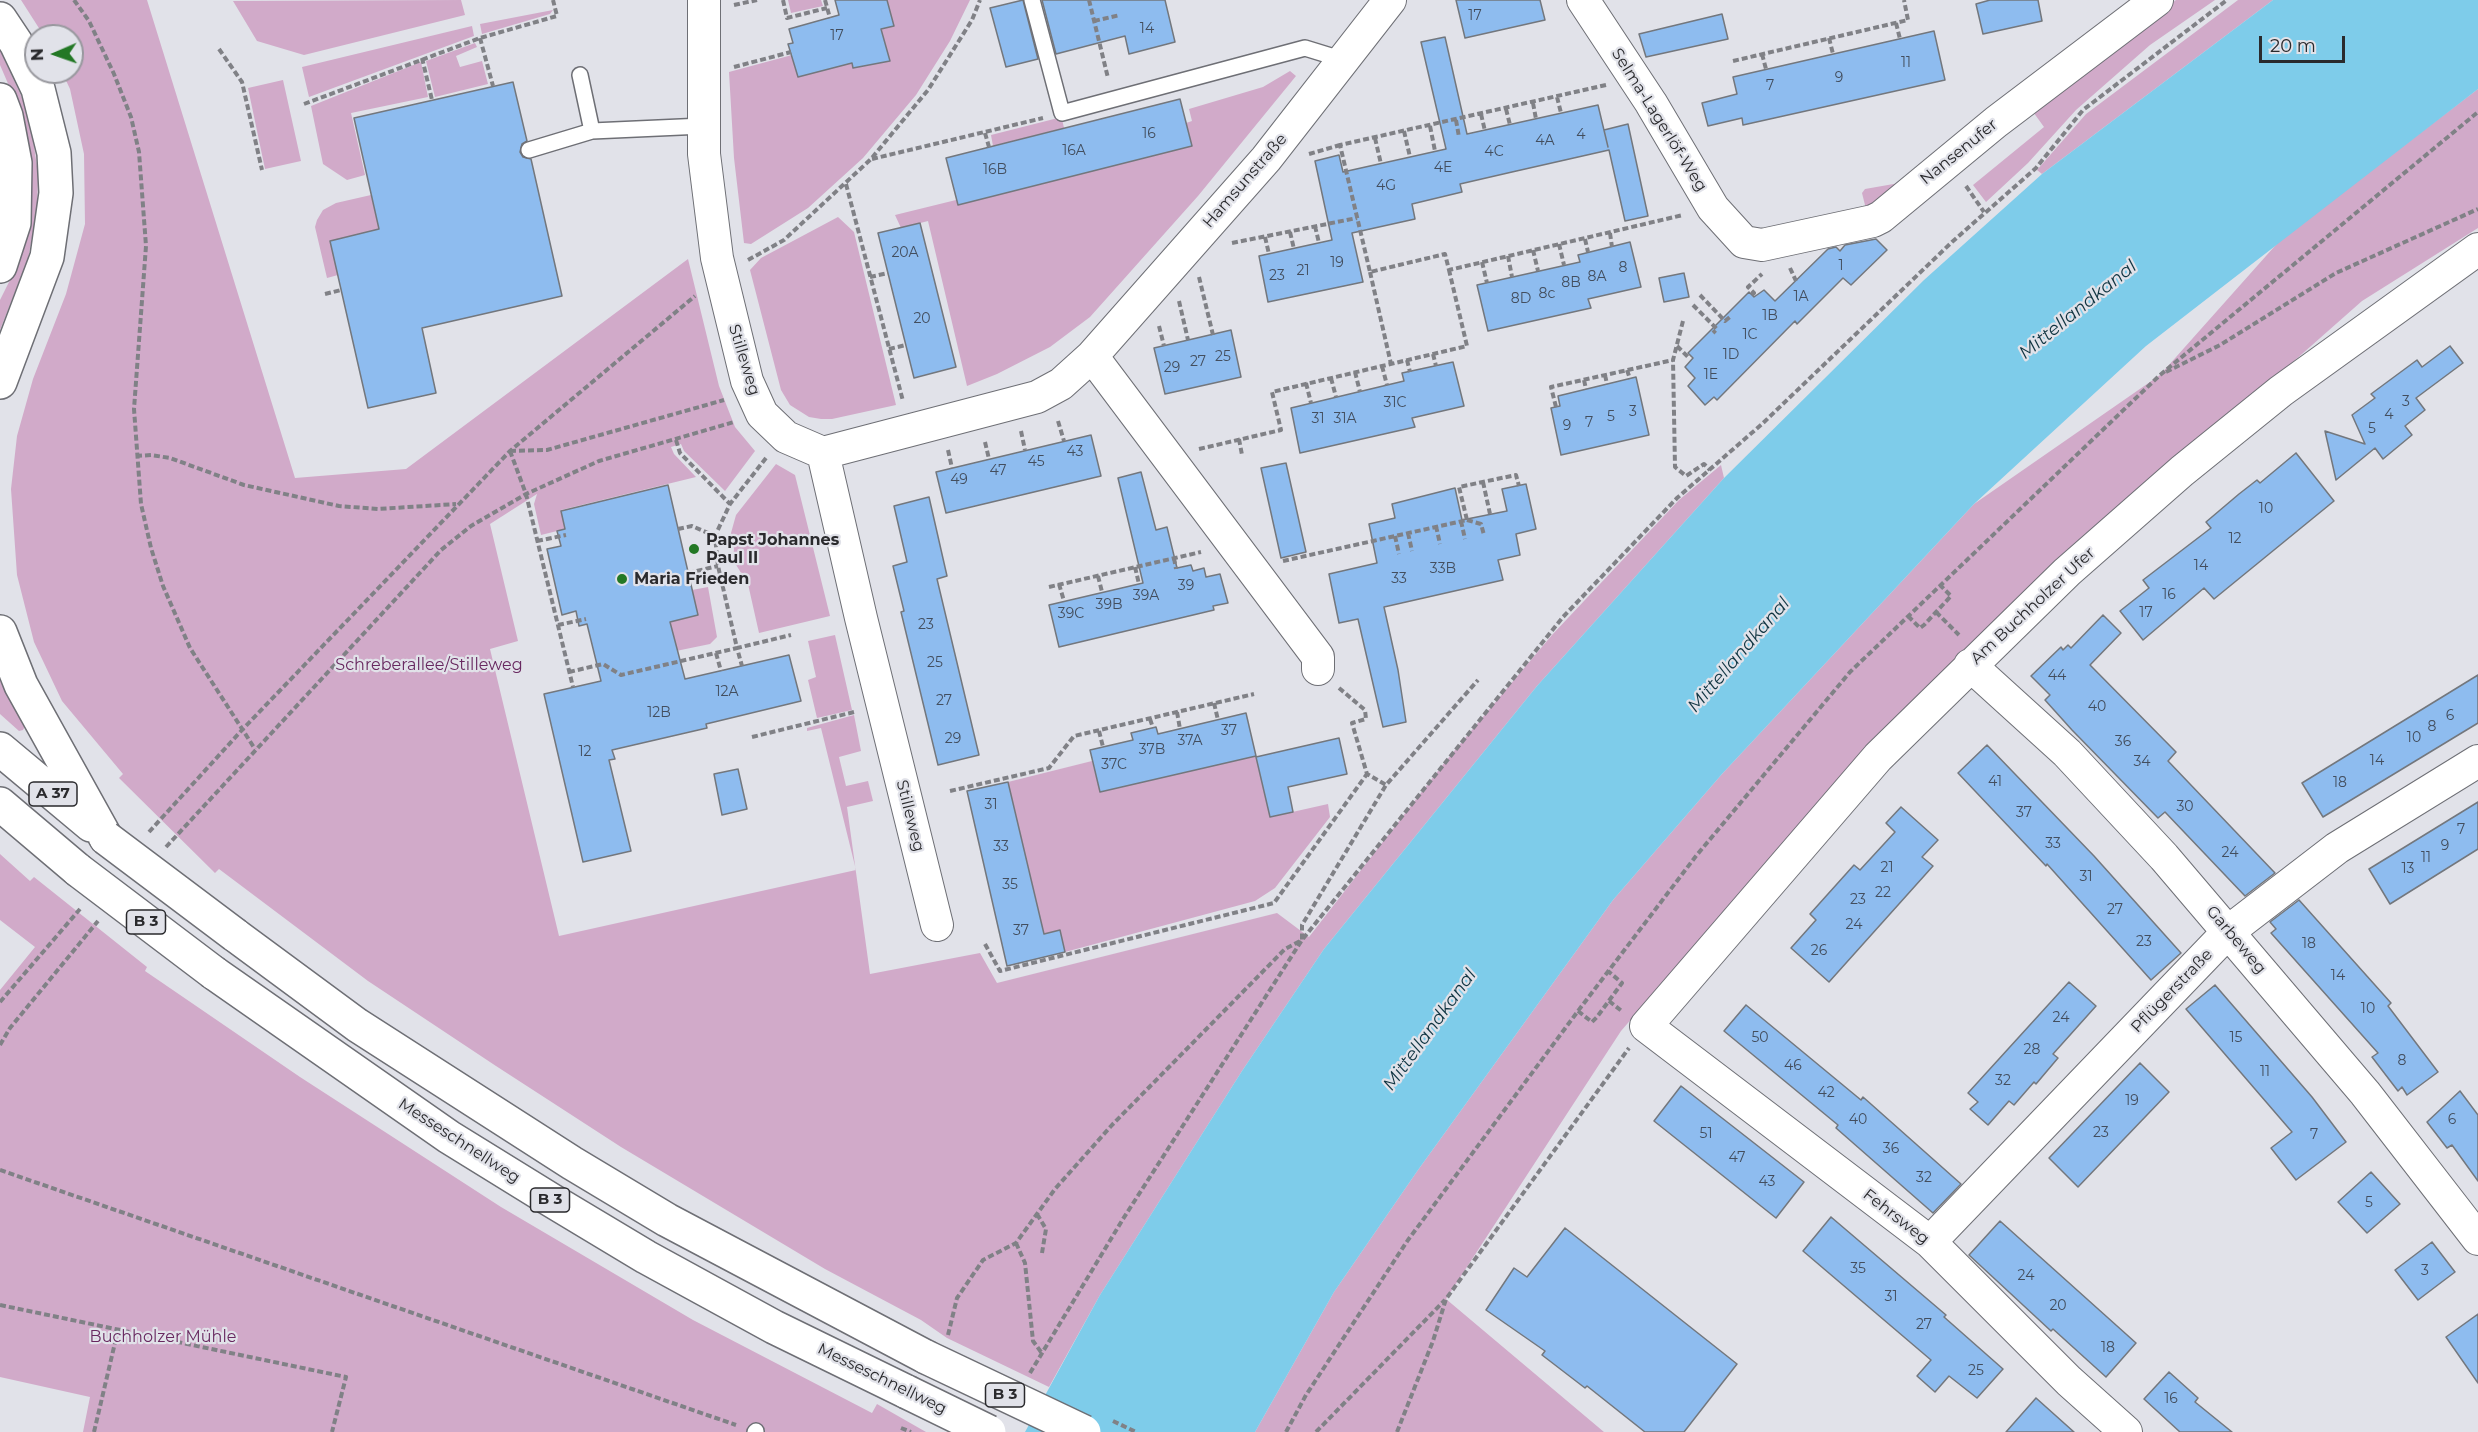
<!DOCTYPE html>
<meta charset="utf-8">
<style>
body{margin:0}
#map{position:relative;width:2478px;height:1432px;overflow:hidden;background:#e1e2e9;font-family:Montserrat,sans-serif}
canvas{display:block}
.north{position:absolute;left:24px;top:24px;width:60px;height:60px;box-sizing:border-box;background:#e1e2e9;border:2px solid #98989e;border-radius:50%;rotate:268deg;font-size:16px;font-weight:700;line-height:24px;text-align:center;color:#2a2a2d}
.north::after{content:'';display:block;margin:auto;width:21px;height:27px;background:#237825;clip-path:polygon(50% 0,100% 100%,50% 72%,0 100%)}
.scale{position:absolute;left:2259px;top:36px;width:86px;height:27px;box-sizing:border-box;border:3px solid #2a2a2d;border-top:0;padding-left:8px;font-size:18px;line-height:21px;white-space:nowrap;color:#2a2a2d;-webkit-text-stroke:4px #e1e2e9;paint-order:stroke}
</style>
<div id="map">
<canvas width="2478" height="1432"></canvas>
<div class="north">N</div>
<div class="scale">20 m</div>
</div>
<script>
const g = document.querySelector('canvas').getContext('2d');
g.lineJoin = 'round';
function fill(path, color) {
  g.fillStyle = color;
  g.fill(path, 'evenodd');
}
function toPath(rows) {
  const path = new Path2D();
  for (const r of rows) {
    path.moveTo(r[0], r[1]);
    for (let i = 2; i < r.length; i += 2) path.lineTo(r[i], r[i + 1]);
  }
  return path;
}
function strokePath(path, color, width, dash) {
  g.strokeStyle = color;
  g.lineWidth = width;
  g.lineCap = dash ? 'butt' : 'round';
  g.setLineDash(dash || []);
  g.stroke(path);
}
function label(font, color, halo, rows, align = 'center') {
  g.font = font + ' Montserrat,sans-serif';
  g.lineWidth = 4.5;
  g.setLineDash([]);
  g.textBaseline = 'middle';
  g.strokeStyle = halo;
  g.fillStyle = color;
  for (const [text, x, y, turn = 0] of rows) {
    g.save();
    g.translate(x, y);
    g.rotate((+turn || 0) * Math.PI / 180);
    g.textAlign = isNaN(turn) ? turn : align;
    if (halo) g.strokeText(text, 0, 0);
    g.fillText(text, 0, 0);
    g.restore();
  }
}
const green = toPath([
 [21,0,147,0,295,478,406,469,688,259,719,386,735,427,755,451,725,491,684,451,681,444,671,447,674,454,696,477,561,510,565,529,541,535,534,504,537,494,490,524,518,641,490,649,559,936,856,870,821,728,807,731,807,728,854,715,861,751,839,757,846,786,868,781,873,801,847,807,870,974,980,953,997,983,1277,913,1309,937,1445,762,1552,635,1679,500,1721,465,1724,478,1537,686,1324,949,1242,1071,1100,1295,1049,1387,947,1338,921,1320,825,1269,621,1147,496,1066,368,981,219,869,215,873,119,778,123,774,62,701,34,642,17,575,11,489,17,436,33,379,66,294,85,224,84,154,70,89,62,72,72,72,72,36,44,36],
 [461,0,465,15,304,55,257,41,233,1],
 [788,0,821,0,823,6,791,13],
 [885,0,970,0,950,41,916,95,863,158,808,208,751,244,744,243,734,158,729,72,792,55,798,77,851,61,854,68,889,61,881,29,893,26],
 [2176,0,2215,0,2150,45,2076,110,2028,163,1986,202,1973,185,2044,127,2031,109],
 [2238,0,2273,0,2042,174,2037,170,2086,114],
 [553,10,550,14,482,34,480,24],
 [472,26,474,36,309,97,302,67],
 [475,43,477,47,456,56,460,67,482,61,488,84,435,97,426,61],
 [0,50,24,102,31,126,38,173,37,210,28,259,0,330,0,300,11,278,16,102,0,65],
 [421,62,428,97,351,113,365,175,347,180,323,164,311,106],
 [1290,71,1296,76,1198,196,1090,317,1050,347,997,374,967,386,928,221,901,228,895,215,956,200,958,204,1191,146,1186,123,1192,121,1189,109,1263,87],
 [283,80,301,161,265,169,248,88],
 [2478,89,2478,228,2362,301,1961,655,1767,862,1621,1031,1446,1299,1604,1432,1255,1432,1334,1292,1418,1170,1613,900,1722,774,1974,504,2160,375,2282,238],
 [1058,118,1062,119,1064,128,993,146,991,135],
 [1905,182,1866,209,1862,193,1865,189],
 [371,195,379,229,330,241,338,275,327,278,315,227,317,220,323,210,336,203],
 [838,217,854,232,896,405,832,419,821,419,809,417,790,405,781,390,750,270,761,258],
 [776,464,795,475,830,616,759,633,748,584,733,560,734,549,731,533,736,515],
 [708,587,717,637,710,644,676,651,670,622,698,615,692,590],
 [835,635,852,710,817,718,808,680,816,677,808,641],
 [0,680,16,712,26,724,23,730,19,731,0,714],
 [1256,755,1270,817,1328,804,1330,817,1275,888,1255,901,1065,952,1060,930,1044,934,1008,782,1092,761,1100,792],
 [0,854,30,881,34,877,147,967,145,971,300,1077,501,1207,693,1320,872,1413,877,1404,926,1432,83,1432,90,1397,0,1377,0,990,35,947,0,920]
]);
const water = toPath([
 [2273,0,2478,0,2478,89,2146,346,1974,504,1722,774,1613,900,1418,1170,1334,1292,1255,1432,1025,1432,1100,1295,1242,1071,1324,949,1537,686,1724,478,1924,280,2042,174]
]);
const building = toPath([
 [835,0,887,0,894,26,881,29,890,61,853,68,852,63,798,77,788,44,793,43,789,29,839,15,835,0],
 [1023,0,1038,59,1006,67,990,8,1023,0],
 [1042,0,1165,0,1175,42,1129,54,1125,36,1056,54,1042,0],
 [1456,0,1540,0,1545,20,1465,38,1456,0],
 [1990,0,2038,0,2042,21,1983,34,1976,4,1990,0],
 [1722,14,1728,39,1646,57,1639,34,1722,14],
 [1934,31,1945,80,1743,125,1742,118,1708,126,1702,103,1737,94,1733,77,1934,31],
 [1445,37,1467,134,1598,105,1608,147,1604,130,1628,124,1648,216,1625,221,1609,150,1512,172,1460,184,1462,192,1412,204,1415,219,1352,233,1363,282,1268,302,1259,256,1332,240,1315,161,1339,155,1343,172,1446,149,1421,42,1445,37],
 [513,82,527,141,522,144,520,152,523,157,531,159,562,296,422,328,436,393,368,408,330,241,379,229,354,118,513,82],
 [1180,99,1192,146,958,205,946,158,1180,99],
 [920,223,956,367,914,378,878,233,920,223],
 [1876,239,1887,250,1851,285,1843,278,1797,324,1795,321,1717,400,1714,397,1705,405,1688,386,1695,378,1685,367,1693,358,1688,353,1749,292,1754,297,1764,290,1775,301,1828,249,1836,247,1840,251,1845,245,1876,239],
 [1630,242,1641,287,1588,299,1591,308,1488,331,1477,285,1580,262,1578,255,1630,242],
 [1684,273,1689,297,1664,302,1659,278,1684,273],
 [1231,330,1241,377,1165,394,1154,348,1231,330],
 [2450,346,2463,363,2416,398,2425,410,2405,426,2412,435,2383,459,2375,448,2336,480,2325,431,2365,444,2352,415,2375,398,2371,394,2417,360,2422,367,2450,346],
 [1453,362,1464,406,1412,418,1415,427,1300,453,1291,408,1404,381,1402,373,1453,362],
 [1636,377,1649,435,1561,455,1551,408,1560,406,1558,396,1636,377],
 [1091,435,1101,476,946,513,936,472,1091,435],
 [2296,453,2334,501,2214,599,2204,588,2143,640,2120,611,2149,588,2143,580,2211,528,2206,522,2239,494,2257,480,2260,483,2296,453],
 [1286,463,1306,552,1281,558,1261,468,1286,463],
 [1141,472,1156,530,1167,527,1177,568,1191,565,1193,571,1204,568,1206,577,1220,574,1228,603,1213,606,1214,610,1059,647,1049,605,1143,583,1118,478,1141,472],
 [1526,484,1536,529,1516,534,1520,555,1498,560,1503,580,1384,607,1398,670,1406,722,1383,727,1358,619,1339,623,1329,574,1377,563,1369,524,1395,518,1392,504,1455,488,1462,520,1507,511,1502,489,1526,484],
 [668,485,698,615,670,622,685,679,789,655,801,701,706,724,707,728,612,750,615,759,609,760,631,851,583,862,544,694,601,681,587,624,579,626,576,611,562,615,547,549,561,546,557,531,565,529,561,511,668,485],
 [929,497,947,576,937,579,979,755,938,765,901,612,904,611,893,566,907,562,894,506,929,497],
 [2103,615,2121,633,2090,665,2176,752,2168,761,2275,873,2245,896,2165,812,2158,818,2072,730,2045,700,2050,695,2031,676,2061,647,2063,650,2068,645,2071,648,2103,615],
 [2478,675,2478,723,2323,817,2302,783,2478,675],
 [1246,713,1256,756,1100,792,1090,750,1133,740,1131,733,1156,727,1158,734,1246,713],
 [1339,738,1347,774,1288,787,1293,812,1270,817,1256,757,1339,738],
 [1987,745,2094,856,2181,953,2151,980,2047,864,2046,866,1958,773,1987,745],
 [738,769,747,809,722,815,714,774,738,769],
 [1008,782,1044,934,1060,930,1065,952,1007,966,967,791,1008,782],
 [2478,802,2478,849,2390,904,2369,869,2478,802],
 [1901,807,1938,840,1922,857,1933,866,1829,982,1791,948,1816,920,1810,914,1854,865,1860,870,1895,832,1886,823,1901,807],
 [2299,900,2391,1003,2388,1006,2438,1072,2407,1095,2402,1087,2398,1091,2372,1057,2378,1053,2271,933,2276,929,2270,922,2299,900],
 [2069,982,2096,1006,2053,1054,2058,1058,2036,1084,2034,1082,2014,1105,2009,1101,1988,1125,1970,1109,1978,1102,1968,1093,2069,982],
 [2215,985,2312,1097,2346,1142,2296,1180,2271,1148,2292,1132,2186,1009,2215,985],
 [1746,1005,1861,1100,1863,1097,1961,1184,1933,1213,1836,1128,1838,1125,1724,1031,1746,1005],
 [2140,1063,2169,1092,2078,1187,2049,1158,2140,1063],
 [1681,1086,1804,1182,1776,1218,1654,1121,1681,1086],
 [2460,1091,2478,1115,2478,1181,2452,1145,2447,1148,2427,1122,2460,1091],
 [2371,1172,2400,1204,2367,1233,2338,1202,2371,1172],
 [1831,1217,1946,1315,1944,1317,2003,1369,1977,1398,1949,1376,1935,1392,1917,1376,1931,1360,1803,1251,1831,1217],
 [2000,1221,2136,1343,2106,1377,2053,1329,2051,1331,1969,1255,2000,1221],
 [1565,1228,1737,1364,1684,1432,1645,1432,1587,1386,1585,1388,1542,1355,1545,1351,1486,1310,1514,1268,1527,1277,1565,1228],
 [2432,1242,2455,1272,2418,1300,2395,1270,2432,1242],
 [2478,1314,2478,1383,2446,1337,2478,1314],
 [2169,1372,2198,1398,2195,1402,2232,1432,2180,1432,2144,1399,2169,1372],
 [2036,1398,2074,1432,2006,1432,2036,1398]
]);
const path = toPath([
 [74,0,89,21,114,74,131,117,139,152,146,246,134,409,141,504,151,548,163,586,190,648,255,749],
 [783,0,787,18,827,8],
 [825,0,830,18],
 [1089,0,1108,78],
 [734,5,757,0],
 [1094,21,1120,15],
 [1896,23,1900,39],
 [480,38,493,86],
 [1829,38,1833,54],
 [219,49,242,82,262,170],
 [1762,54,1766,69],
 [422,58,432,100],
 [1733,61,1908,20,1904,0],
 [734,67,791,52],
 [1606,85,1340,145,1370,272,1445,254,1449,270,1683,215],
 [1557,97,1561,113],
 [1533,103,1536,119],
 [304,104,480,38,557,16,553,0],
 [1506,109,1510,125],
 [1481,114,1485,131],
 [1456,120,1459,137],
 [1430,126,1435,151],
 [1404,131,1410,157],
 [985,133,989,147],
 [1375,138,1381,164],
 [1309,154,1340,145],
 [872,159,1043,118],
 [846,184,903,401],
 [1966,186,1984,212],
 [1315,226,1319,243],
 [1290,232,1294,249],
 [1610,233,1612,247],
 [1265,237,1269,254],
 [1585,239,1588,252],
 [1232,243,1357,218],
 [1559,244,1564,265],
 [1533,250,1538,271],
 [1508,256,1512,277],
 [748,260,784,240,871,159,928,90,972,20,980,0],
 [1482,262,1487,283],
 [1790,268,1796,281],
 [1370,272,1391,364],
 [870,277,888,273],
 [1199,277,1213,335],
 [325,294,341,290],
 [1700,295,1725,321,1731,316],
 [1752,295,1754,293,1748,287,1762,274],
 [1179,301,1188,340],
 [1693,305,1717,329,1713,333],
 [1683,321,1673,360,1675,467,1686,476,1704,464,1710,470],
 [1159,326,1164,346],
 [1677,346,1688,357,1690,355],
 [889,349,906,345],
 [1433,354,1436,366],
 [1407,360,1410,372],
 [1382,366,1387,385],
 [1627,370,1630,379],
 [1355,372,1360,392],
 [2166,372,2220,345,2336,273,2478,209],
 [1605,375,1607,384],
 [1331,378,1336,397],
 [1584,380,1586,389],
 [1306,383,1311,403],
 [1556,407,1551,387,1673,360],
 [1058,421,1064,441],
 [1021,431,1025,450],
 [1239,439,1242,455],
 [676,440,680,453,730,504],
 [985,442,989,459],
 [1199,449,1281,430,1272,392,1467,346,1449,270],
 [948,450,952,468],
 [510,451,547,450,724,400],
 [510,451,526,494,573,687],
 [136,456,151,455,170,458,244,485,339,506,378,509,456,504],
 [766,458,730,504,715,536,718,566,737,648,791,635],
 [1483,482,1490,514],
 [1467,520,1481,524,1484,535],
 [1461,521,1465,539],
 [1436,526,1440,544],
 [678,529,692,526,715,536],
 [1408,533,1412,551],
 [1395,536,1399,554],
 [537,541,566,535],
 [1174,558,1176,569],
 [1283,561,1467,520,1459,487,1516,475,1519,486],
 [1135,567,1139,584],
 [688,573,718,566],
 [1098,576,1102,592],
 [1059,584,1064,601],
 [1049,587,1201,552],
 [1936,612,1959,635],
 [1908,616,1920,628,1924,625,1951,596,1940,585],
 [558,625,586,619],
 [716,653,721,671],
 [569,672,603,664,621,675,737,648,742,666],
 [1339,688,1365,710,1366,719,1352,723,1367,774,1386,785],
 [1214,703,1218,720],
 [1177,712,1180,729],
 [1150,719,1153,728],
 [1099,731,1103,747],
 [752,737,854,712],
 [950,791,1049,768,1074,736,1254,694],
 [149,832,242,730,510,451,695,296],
 [166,847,441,550,471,526,526,494,599,461,734,422],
 [985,944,1000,971,1274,903,1367,774],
 [1609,1001,1623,1012],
 [0,1002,80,909],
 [1578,1011,1592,1022,1597,1017,1622,983,1608,971],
 [0,1045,10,1028,98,921],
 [0,1170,736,1425],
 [1037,1214,1046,1229,1042,1253],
 [1016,1243,1025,1263,1033,1341,1041,1352],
 [0,1305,346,1377,332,1432],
 [948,1335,957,1298,983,1260,1016,1243,1055,1189,1112,1125,1285,949,1302,940,1302,925,1386,785,1478,680],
 [1030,1373,1123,1219,1302,940,1563,617,1677,498,1762,424,1952,242,2036,168,2083,110,2227,0],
 [901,1428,911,1432],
 [94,1432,118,1330],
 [1286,1432,1306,1395,1408,1240,1578,1011,1696,856,1850,672,2160,375,2478,112],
 [1316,1432,1445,1300],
 [1397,1432,1433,1341,1446,1299,1629,1048]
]);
const lane = toPath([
 [1032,0,1062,113,1305,48,1344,60],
 [580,75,592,131,703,126],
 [529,150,592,131],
 [755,1432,756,1431]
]);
const street = toPath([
 [704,0,704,154,717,258,747,381,762,414,786,437,823,453],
 [1583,0,1651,103,1713,208,1744,242,1762,245,1873,221,1881,217,1996,122,2157,0],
 [1092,356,1318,657,1318,669],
 [823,453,1037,397,1061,384,1092,356,1266,159,1390,0],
 [823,453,861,618,937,925],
 [1970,665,2067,753,2164,857,2365,1093,2478,1239],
 [1930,1242,2229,931,2337,848,2478,761],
 [2126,1432,2069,1381,1930,1242,1646,1026,1878,757,2067,572,2182,471,2281,391,2478,249]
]);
const highway = toPath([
 [0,19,16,43,38,89,54,153,56,193,47,257,0,382],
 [0,100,6,116,15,163,14,223,0,266],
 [0,632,21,685,106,838],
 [0,749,91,825],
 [0,804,78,870],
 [235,935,357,1025,572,1163,667,1220,926,1357],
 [214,973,449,1137,551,1200,646,1257,774,1327,907,1392]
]);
const pathBridge = toPath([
 [1113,1421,1136,1432]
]);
const highwayBridge = toPath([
 [106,838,235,935],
 [78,870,214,973],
 [926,1357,1084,1432],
 [907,1392,989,1432]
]);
const markers = [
 [694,549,6,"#237825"],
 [622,579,6,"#237825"]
];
const numberNames = [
 ["17",1475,16],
 ["14",1147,29],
 ["17",837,36],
 ["11",1906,63],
 ["9",1839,78],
 ["7",1770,86],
 ["16",1149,134],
 ["4",1581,135],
 ["4A",1545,141],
 ["16A",1074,151],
 ["4C",1494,152],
 ["4E",1443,168],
 ["16B",995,170],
 ["4G",1386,186],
 ["20A",905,253],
 ["19",1337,263],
 ["1",1841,266],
 ["8",1623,268],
 ["21",1303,271],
 ["23",1277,276],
 ["8A",1597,277],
 ["8B",1571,283],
 ["8c",1547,294],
 ["1A",1801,297],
 ["8D",1521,299],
 ["1B",1770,316],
 ["20",922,319],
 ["1C",1750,335],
 ["1D",1731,355],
 ["25",1223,357],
 ["27",1198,362],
 ["29",1172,368],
 ["1E",1711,375],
 ["3",2406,402],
 ["31C",1395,403],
 ["3",1633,412],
 ["4",2389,415],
 ["5",1611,417],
 ["31",1318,419],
 ["31A",1345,419],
 ["7",1589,423],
 ["9",1567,426],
 ["5",2372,429],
 ["43",1075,452],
 ["45",1036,462],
 ["47",998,471],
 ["49",959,480],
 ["10",2266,509],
 ["12",2235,539],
 ["14",2201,566],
 ["33B",1443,569],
 ["33",1399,579],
 ["39",1186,586],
 ["16",2169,595],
 ["39A",1146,596],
 ["39B",1109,605],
 ["17",2146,613],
 ["39C",1071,614],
 ["23",926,625],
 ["25",935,663],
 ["44",2057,676],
 ["12A",727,692],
 ["27",944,701],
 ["40",2097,707],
 ["12B",659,713],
 ["6",2450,716],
 ["8",2432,727],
 ["37",1229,731],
 ["10",2414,738],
 ["29",953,739],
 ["37A",1190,741],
 ["36",2123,742],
 ["37B",1152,750],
 ["12",585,752],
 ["14",2377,761],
 ["34",2142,762],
 ["37C",1114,765],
 ["41",1995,782],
 ["18",2340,783],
 ["31",991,805],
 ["30",2185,807],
 ["37",2024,813],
 ["7",2461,830],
 ["33",2053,844],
 ["9",2445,846],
 ["33",1001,847],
 ["24",2230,853],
 ["11",2426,858],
 ["21",1887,868],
 ["13",2408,869],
 ["31",2086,877],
 ["35",1010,885],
 ["22",1883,893],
 ["23",1858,900],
 ["27",2115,910],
 ["24",1854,925],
 ["37",1021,931],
 ["23",2144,942],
 ["18",2309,944],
 ["26",1819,951],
 ["14",2338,976],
 ["10",2368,1009],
 ["24",2061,1018],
 ["50",1760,1038],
 ["15",2236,1038],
 ["28",2032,1050],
 ["8",2402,1061],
 ["46",1793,1066],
 ["11",2265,1072],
 ["32",2003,1081],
 ["42",1826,1093],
 ["19",2132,1101],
 ["40",1858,1120],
 ["6",2452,1120],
 ["23",2101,1133],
 ["51",1706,1134],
 ["7",2314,1135],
 ["36",1891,1149],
 ["47",1737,1158],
 ["32",1924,1178],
 ["43",1767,1182],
 ["5",2369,1203],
 ["35",1858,1269],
 ["3",2425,1271],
 ["24",2026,1276],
 ["31",1891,1297],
 ["20",2058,1306],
 ["27",1924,1325],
 ["18",2108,1348],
 ["25",1976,1371],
 ["16",2171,1399]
];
const shields = [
 [53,794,48],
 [146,922,39],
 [550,1200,39],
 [1005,1395,39]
];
const shieldNames = [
 ["A 37",53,794],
 ["B 3",146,922],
 ["B 3",550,1200],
 ["B 3",1005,1395]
];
const streetNames = [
 ["Selma-Lagerlöf-Weg",1659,120,58],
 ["Nansenufer",1959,152,-39],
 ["Hamsunstraße",1245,181,-49],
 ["Stilleweg",744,360,73],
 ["Am Buchholzer Ufer",2033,606,-43],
 ["Stilleweg",910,816,76],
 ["Garbeweg",2236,940,50],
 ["Pflügerstraße",2172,991,-46],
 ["Messeschnellweg",459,1141,33],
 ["Fehrsweg",1896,1217,38],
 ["Messeschnellweg",882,1379,26]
];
const poiNames = [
 ["Papst Johannes",706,540],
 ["Paul II",706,558],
 ["Maria Frieden",634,579]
];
const parkNames = [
 ["Schreberallee/Stilleweg",429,665],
 ["Buchholzer Mühle",163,1337]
];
const waterNames = [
 ["Mittellandkanal",2078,310,-39],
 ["Mittellandkanal",1739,655,-49],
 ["Mittellandkanal",1430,1030,-54]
];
fill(green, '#d1aac9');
fill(water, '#7eccea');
fill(building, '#8ebcef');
strokePath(building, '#73777d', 1.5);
strokePath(lane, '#6e6f75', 18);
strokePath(street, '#6e6f75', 34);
strokePath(highway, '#6e6f75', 36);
strokePath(path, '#808186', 4, [6, 3]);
strokePath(lane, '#fff', 15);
strokePath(street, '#fff', 32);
strokePath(highway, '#fff', 33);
strokePath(highwayBridge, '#6e6f75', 36, []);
strokePath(pathBridge, '#808186', 4, [6, 3]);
strokePath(highwayBridge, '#fff', 33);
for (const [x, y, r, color] of markers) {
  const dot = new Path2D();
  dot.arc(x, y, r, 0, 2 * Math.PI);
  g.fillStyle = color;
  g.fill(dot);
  strokePath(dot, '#e1e2e9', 2);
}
label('14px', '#434e5e', null, numberNames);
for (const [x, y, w] of shields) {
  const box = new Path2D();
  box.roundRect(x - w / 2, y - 12, w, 24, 4.5);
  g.fillStyle = '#e1e2e9';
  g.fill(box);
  strokePath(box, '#2a2a2d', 1.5);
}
label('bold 15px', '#2a2a2d', null, shieldNames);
label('16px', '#2a2a2d', '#e1e2e9', streetNames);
label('bold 16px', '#2a2a2d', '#e1e2e9', poiNames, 'left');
label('16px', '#682860', '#e1e2e9', parkNames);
label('italic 18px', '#0f3441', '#e1e2e9', waterNames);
</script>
